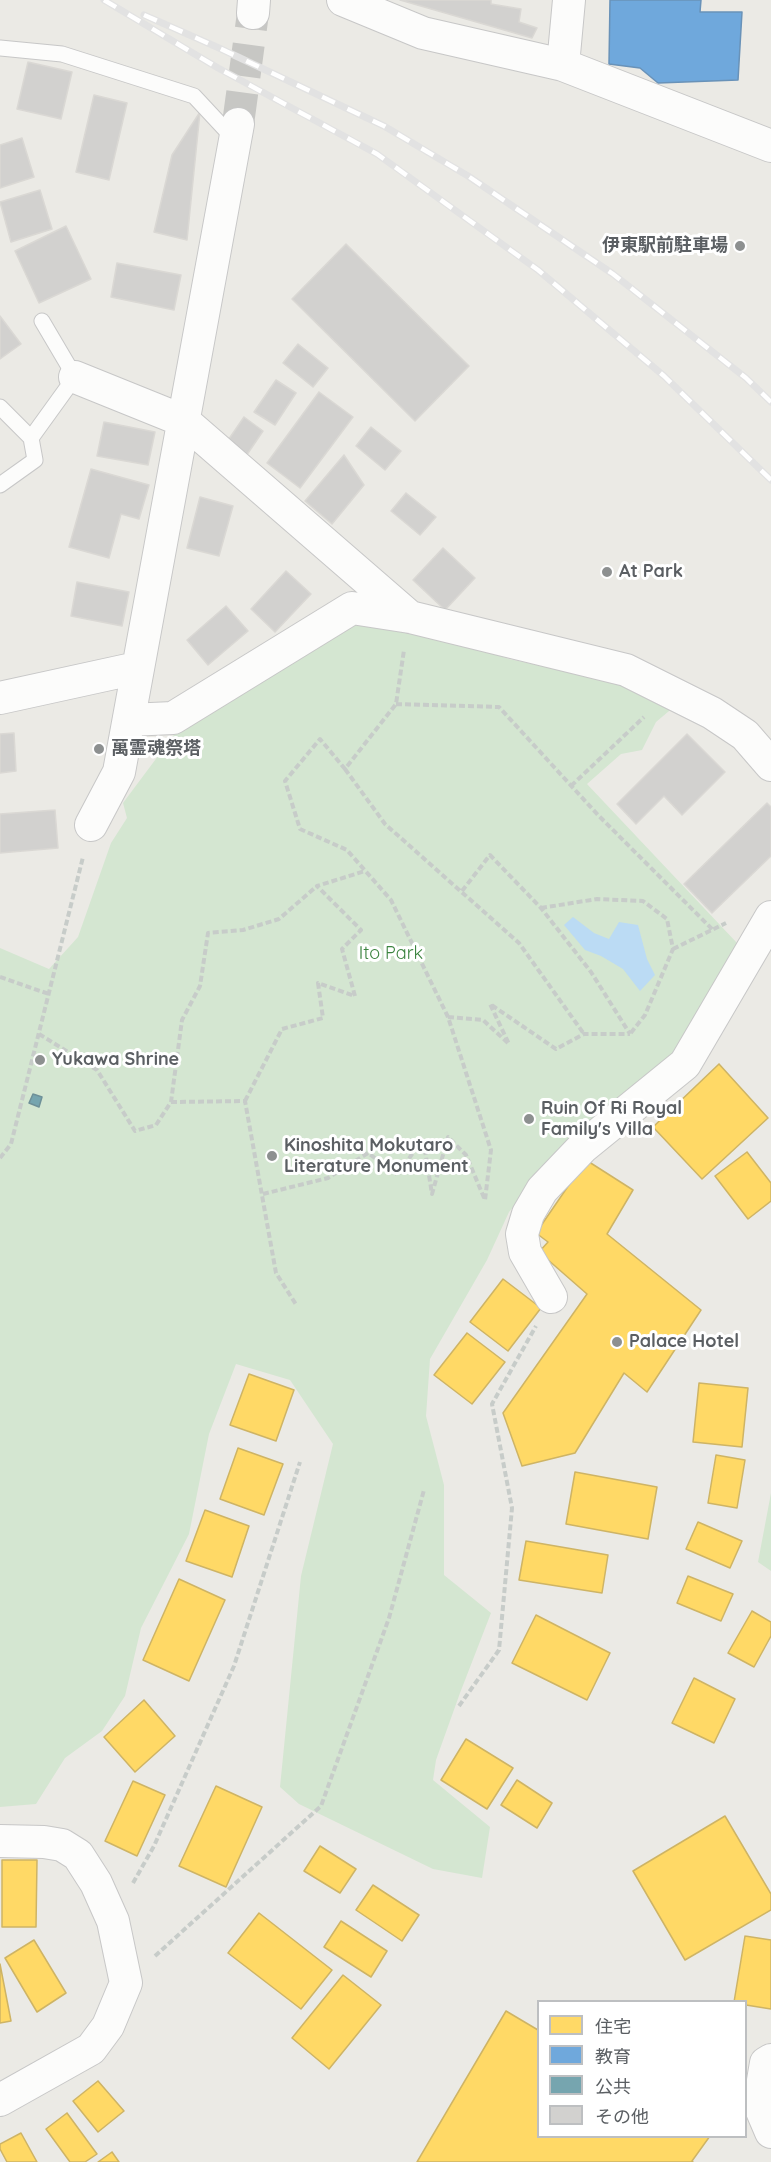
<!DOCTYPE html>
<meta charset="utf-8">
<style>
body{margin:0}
#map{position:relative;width:771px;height:2162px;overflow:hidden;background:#ebeae5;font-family:Quicksand,"Noto Sans JP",sans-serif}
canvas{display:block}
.legend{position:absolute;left:537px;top:2000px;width:210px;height:138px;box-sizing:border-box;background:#fff;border:2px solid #bdbfc1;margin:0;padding:8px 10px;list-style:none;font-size:18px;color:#5b5f63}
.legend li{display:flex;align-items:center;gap:12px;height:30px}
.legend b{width:30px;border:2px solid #bdbfc1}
</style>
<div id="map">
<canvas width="771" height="2162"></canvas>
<ul class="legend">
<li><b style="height:16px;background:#ffd966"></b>住宅</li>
<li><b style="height:16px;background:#6fa8dc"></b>教育</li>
<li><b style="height:16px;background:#76a5af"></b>公共</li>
<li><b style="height:16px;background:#d2d1cf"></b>その他</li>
</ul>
</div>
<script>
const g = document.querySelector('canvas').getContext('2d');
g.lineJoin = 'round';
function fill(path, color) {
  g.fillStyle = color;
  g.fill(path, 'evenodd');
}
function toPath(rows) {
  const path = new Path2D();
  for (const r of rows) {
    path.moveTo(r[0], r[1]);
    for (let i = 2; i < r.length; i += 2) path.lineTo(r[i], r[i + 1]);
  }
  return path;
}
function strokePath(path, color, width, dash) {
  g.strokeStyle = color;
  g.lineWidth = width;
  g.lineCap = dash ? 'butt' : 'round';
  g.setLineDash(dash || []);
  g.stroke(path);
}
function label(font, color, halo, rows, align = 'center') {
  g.font = font + ' Quicksand,"Noto Sans JP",sans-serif';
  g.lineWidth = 6;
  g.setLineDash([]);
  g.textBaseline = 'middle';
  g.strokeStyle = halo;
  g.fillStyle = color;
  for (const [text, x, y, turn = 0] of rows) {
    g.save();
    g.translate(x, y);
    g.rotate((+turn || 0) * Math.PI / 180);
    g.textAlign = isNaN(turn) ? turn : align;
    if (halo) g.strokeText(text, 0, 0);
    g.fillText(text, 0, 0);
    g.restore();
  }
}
const green = toPath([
 [352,624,449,638,509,659,631,685,675,706,656,722,642,750,621,754,587,784,737,943,676,1061,544,1170,509,1212,487,1260,430,1359,426,1416,444,1485,444,1575,491,1613,460,1693,436,1760,433,1780,490,1827,482,1878,433,1869,299,1804,280,1787,301,1576,333,1444,290,1380,236,1364,209,1434,189,1534,141,1628,125,1696,102,1731,65,1758,36,1804,0,1807,0,948,49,969,78,937,111,843,127,818,123,803,179,728],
 [771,1493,771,1571,758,1562]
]);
const water = toPath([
 [573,917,594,933,609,939,619,922,638,925,647,959,655,975,640,991,623,969,601,956,585,950,564,925]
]);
const homes = toPath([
 [719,1064,768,1118,702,1179,653,1127,719,1064],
 [747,1152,771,1183,771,1201,748,1219,715,1176,747,1152],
 [586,1160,633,1190,607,1234,701,1310,647,1392,624,1373,575,1453,522,1466,503,1413,587,1294,539,1252,548,1242,536,1233,586,1160],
 [503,1279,541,1308,508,1351,470,1322,503,1279],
 [467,1333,505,1362,472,1404,434,1375,467,1333],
 [249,1374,294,1390,276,1441,230,1425,249,1374],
 [699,1383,748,1388,742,1447,693,1442,699,1383],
 [238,1448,283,1464,264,1515,220,1499,238,1448],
 [716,1455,745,1460,737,1508,708,1503,716,1455],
 [575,1472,657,1487,648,1539,566,1524,575,1472],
 [205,1510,249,1526,232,1577,186,1561,205,1510],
 [698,1522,742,1541,730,1568,686,1549,698,1522],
 [526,1541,608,1555,602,1593,519,1580,526,1541],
 [688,1576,733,1594,721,1621,677,1603,688,1576],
 [179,1579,225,1600,189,1681,143,1660,179,1579],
 [752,1611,771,1622,771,1636,754,1667,728,1653,752,1611],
 [536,1615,610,1653,587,1700,512,1663,536,1615],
 [694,1678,735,1699,714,1743,672,1723,694,1678],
 [144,1700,175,1736,135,1772,104,1737,144,1700],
 [466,1739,513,1768,487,1809,441,1780,466,1739],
 [517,1780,552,1803,537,1828,501,1805,517,1780],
 [133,1781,165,1795,137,1856,105,1841,133,1781],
 [216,1786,262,1807,226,1887,179,1866,216,1786],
 [725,1816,771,1894,771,1910,685,1960,633,1871,725,1816],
 [320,1846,356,1869,340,1893,304,1871,320,1846],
 [2,1860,37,1860,36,1927,2,1927,2,1860],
 [373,1885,419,1915,402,1941,356,1910,373,1885],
 [259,1913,332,1970,301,2009,228,1953,259,1913],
 [341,1921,387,1951,371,1977,324,1947,341,1921],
 [745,1936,771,1940,771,2009,746,2005,746,2002,734,2002,745,1936],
 [34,1940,66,1993,37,2012,5,1958,34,1940],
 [0,1964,11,2021,0,2023,0,1964],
 [343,1975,381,2005,329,2069,292,2038,343,1975],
 [506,2011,538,2030,538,2136,710,2136,692,2161,693,2162,417,2162,506,2011],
 [98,2081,124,2111,98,2132,73,2101,98,2081],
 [67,2113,97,2154,85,2162,70,2162,46,2129,67,2113],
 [21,2133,37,2162,7,2162,0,2149,0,2144,21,2133],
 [112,2152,119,2162,98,2162,112,2152]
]);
const schools = toPath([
 [610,0,701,0,700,12,742,12,738,80,658,83,640,68,609,64,610,0]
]);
const public = toPath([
 [33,1094,42,1097,39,1107,29,1103,33,1094]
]);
const building = toPath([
 [400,0,491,0,491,4,521,9,519,22,537,28,532,38,400,0],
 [28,62,72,72,61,119,17,109,28,62],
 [94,95,127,103,109,180,76,172,94,95],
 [200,112,187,240,154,232,172,155,200,112],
 [22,138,34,177,0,188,0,145,22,138],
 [40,190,52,229,11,242,0,202,40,190],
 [66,226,91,279,39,303,15,251,66,226],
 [346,244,469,366,415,421,292,299,346,244],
 [117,263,181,275,174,310,111,297,117,263],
 [0,316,21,344,0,359,0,316],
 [298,344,328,368,313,387,283,363,298,344],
 [276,380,296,393,275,425,254,412,276,380],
 [319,392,353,417,300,488,267,463,319,392],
 [244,417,263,431,242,462,222,449,244,417],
 [104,422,155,432,148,465,97,456,104,422],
 [371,427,401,451,385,470,356,446,371,427],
 [344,455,364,485,332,524,305,501,344,455],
 [91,469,149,485,139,519,121,514,109,558,69,547,91,469],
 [406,493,436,517,420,535,391,511,406,493],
 [200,497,233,506,219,556,187,548,200,497],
 [443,548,475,578,445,610,413,580,443,548],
 [286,571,311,594,275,632,251,609,286,571],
 [77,582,129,592,122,626,71,616,77,582],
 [226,606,248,631,208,665,187,640,226,606],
 [14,733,16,771,0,773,0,734,14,733],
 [687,734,725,772,682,815,664,796,636,824,617,804,687,734],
 [767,803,771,807,771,856,712,913,684,884,767,803],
 [55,810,58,848,0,853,0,814,55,810]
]);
const minorTunnel = toPath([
 [238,124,253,13]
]);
const path = toPath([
 [396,704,499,707,598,815,713,930],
 [345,769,385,824,519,943,584,1034],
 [571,786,644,717],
 [462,891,490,855,541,908,591,972,630,1034],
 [541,908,597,899,643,901,667,919,673,949,645,1015,630,1034],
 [673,949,726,923],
 [0,977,49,994],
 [448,1017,483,1020,509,1044,490,1004,556,1049,584,1034,630,1034],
 [39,1034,97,1070,135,1131,156,1125,171,1102,182,1020,200,986,208,933,243,930,279,919,317,886],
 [245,1101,282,1029,323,1018,318,983,355,996,342,949,361,930,317,886,365,871],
 [171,1102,245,1101,276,1273,297,1306],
 [0,1158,11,1144,83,857],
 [263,1194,328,1178,368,1153,398,1175,423,1138,432,1194,448,1137,466,1155,485,1200,491,1150,448,1017,391,900,347,850,300,829,285,781,320,739,345,769,396,704,404,650],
 [459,1706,499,1650,512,1508,492,1404,536,1326],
 [133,1883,154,1846,234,1666,300,1462],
 [155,1956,321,1806,389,1618,424,1490]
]);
const service = toPath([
 [0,48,62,54,194,96,235,140],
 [0,407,31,438,75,377,42,321],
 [0,485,35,460,31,438]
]);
const minor = toPath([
 [343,0,423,33,563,65,771,146],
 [253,13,254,0],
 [563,65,569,0],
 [75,377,184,421,410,617],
 [0,698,137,668],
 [129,720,173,718,352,608,410,617,626,670,712,713,745,735,771,765],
 [91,825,119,772,238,124],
 [551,1297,525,1252,522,1234,528,1214,542,1190,583,1147,685,1064,771,917],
 [0,1841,44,1842,62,1845,78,1855,96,1883,113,1921,126,1983,108,2026,91,2049,0,2100],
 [771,2060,766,2063,759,2104,771,2132]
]);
const rail = toPath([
 [104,0,218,68,377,154,538,270,664,376,771,480],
 [144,15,219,48,384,126,468,176,613,274,746,378,771,402]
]);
const markers = [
 [740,246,6,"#8d9090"],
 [607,572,6,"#8d9090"],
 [99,749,6,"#8d9090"],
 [40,1060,6,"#8d9090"],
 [529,1119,6,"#8d9090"],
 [272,1156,6,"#8d9090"],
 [617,1342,6,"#8d9090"]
];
const poiNames = [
 ["伊東駅前駐車場",728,246,"right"],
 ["At Park",619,572],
 ["萬霊魂祭塔",111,749],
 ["Yukawa Shrine",52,1060],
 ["Ruin Of Ri Royal",541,1109],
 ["Family's Villa",541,1130],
 ["Kinoshita Mokutaro",284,1146],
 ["Literature Monument",284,1167],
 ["Palace Hotel",629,1342]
];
const parkNames = [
 ["Ito Park",391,954]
];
fill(green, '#d4e6d1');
fill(water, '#bbdbf4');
fill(homes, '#ffd966');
strokePath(homes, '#ceb465', 1.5);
fill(schools, '#6fa8dc');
strokePath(schools, '#6992b8', 1.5);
fill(public, '#76a5af');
strokePath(public, '#6e9098', 1.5);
fill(building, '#d2d1cf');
strokePath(building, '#dad8d4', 1.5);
strokePath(minorTunnel, '#c7c7c4', 32, [32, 16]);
strokePath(service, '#c7c7c7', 17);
strokePath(minor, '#c7c7c7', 34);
strokePath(path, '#c7ccc9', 4, [6, 3]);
strokePath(service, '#fcfcfb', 15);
strokePath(minor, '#fcfcfb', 32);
strokePath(rail, '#e2e2e2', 7);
strokePath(rail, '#fff', 4.5, [14]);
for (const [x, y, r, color] of markers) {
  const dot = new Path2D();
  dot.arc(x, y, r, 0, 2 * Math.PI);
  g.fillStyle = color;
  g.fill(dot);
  strokePath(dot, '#fff', 2);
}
label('bold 18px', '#5b5f63', '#fff', poiNames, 'left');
label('18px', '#3a833e', '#fff', parkNames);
</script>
